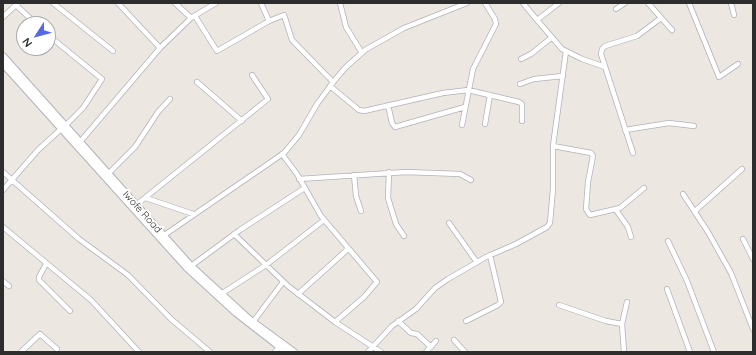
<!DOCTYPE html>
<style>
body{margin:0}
#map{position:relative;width:756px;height:355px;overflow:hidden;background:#ece8e1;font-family:Quicksand,sans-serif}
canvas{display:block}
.frame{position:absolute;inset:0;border:4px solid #2d2d2d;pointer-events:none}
.north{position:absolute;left:16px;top:16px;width:40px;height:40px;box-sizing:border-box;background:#fff;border:1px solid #ababab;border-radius:50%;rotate:234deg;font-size:11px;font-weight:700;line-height:16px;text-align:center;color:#2d2d2d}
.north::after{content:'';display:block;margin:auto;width:14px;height:18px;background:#5569e5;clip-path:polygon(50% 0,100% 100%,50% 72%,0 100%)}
</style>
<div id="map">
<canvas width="756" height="355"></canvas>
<div class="frame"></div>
<div class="north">N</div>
</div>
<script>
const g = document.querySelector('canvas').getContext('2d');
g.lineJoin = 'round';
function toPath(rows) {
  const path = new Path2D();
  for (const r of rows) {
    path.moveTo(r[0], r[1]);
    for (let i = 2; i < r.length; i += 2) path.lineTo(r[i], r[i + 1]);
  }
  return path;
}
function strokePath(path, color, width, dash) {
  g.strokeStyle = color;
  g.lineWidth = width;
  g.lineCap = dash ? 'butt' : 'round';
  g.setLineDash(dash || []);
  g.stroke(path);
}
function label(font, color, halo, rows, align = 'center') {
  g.font = font + ' Quicksand,sans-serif';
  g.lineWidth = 4;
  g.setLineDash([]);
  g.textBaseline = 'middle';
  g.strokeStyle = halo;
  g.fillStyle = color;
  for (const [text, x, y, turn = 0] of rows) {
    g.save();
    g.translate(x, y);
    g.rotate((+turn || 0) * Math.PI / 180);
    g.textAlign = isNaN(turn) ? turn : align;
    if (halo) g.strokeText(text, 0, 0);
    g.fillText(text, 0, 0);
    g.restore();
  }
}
const street = toPath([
 [53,3,113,51],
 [118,3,160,48],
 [175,3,191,18],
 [261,3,269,21],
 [340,3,346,27,362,53],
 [523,3,537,20,559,3],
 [648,3,672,30],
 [689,3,719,77,738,64],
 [731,3,734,15],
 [16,5,36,24],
 [616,9,625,3],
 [195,16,217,51,269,21,284,15,292,40,333,82],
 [3,17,18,3],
 [537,20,562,49,582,59,605,67],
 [48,35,102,79,83,108,65,126],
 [521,59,531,54,551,38],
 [197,82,242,121],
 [520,84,534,79,563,76],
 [330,86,359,110,364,111,443,93,468,90,519,102,522,104,522,121],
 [388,105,392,123,395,127,465,107],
 [485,124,490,95],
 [462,125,473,69,496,24,495,19,485,3],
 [625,130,669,123,694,126],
 [80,142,160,48,191,18,216,3],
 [553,146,591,153,593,156,588,182,586,209,590,215,620,208,644,188],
 [633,153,601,54,602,49,605,46,637,36,661,18],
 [282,154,297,174,321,216,377,282,364,297,335,322],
 [3,172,79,239,128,275,171,319,210,352],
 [389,172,388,198,396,224,404,236],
 [108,174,135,147,158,112,170,99],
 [354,175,356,196,361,211],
 [299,179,406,172,460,174,471,180],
 [3,190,38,150,61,129],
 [683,194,708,232,731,273,753,329],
 [146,198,193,214],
 [136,205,268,99,252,75],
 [616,210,628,227,631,237],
 [695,211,742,169],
 [449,223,476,261],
 [3,227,91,300,139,352],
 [234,234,288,286,335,322,381,352],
 [163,236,284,153,299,135,317,104,334,81,345,68,365,50,404,28,467,3],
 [743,239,753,259],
 [668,241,687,281,714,352],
 [46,264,39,277,39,280,70,311],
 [191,266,240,230,303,189],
 [3,281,9,286],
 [667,289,690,352],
 [221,294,266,265,324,220],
 [298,294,348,249],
 [559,305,606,321,622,324],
 [398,321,411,333,417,334,431,347],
 [466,321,498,305,501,302,490,255],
 [253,322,283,282],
 [454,340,465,352],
 [21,352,40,334,57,349],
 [275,352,279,347],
 [368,352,392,326,416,309,435,288,448,279,486,257,516,244,547,227,550,223,553,189,553,146,566,51],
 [426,352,436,341],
 [624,352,622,324,627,302]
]);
const secondary = toPath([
 [3,56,191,266,249,319,294,352],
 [3,64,187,268,236,313,286,352]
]);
const streetNames = [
 ["Iwofe Road",142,212,48]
];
strokePath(street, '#b1b2bb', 6);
strokePath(secondary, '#b1b2bb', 8);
strokePath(street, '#fff', 4.5);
strokePath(secondary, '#fff', 6);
label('10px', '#2d2d2d', '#fff', streetNames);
</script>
